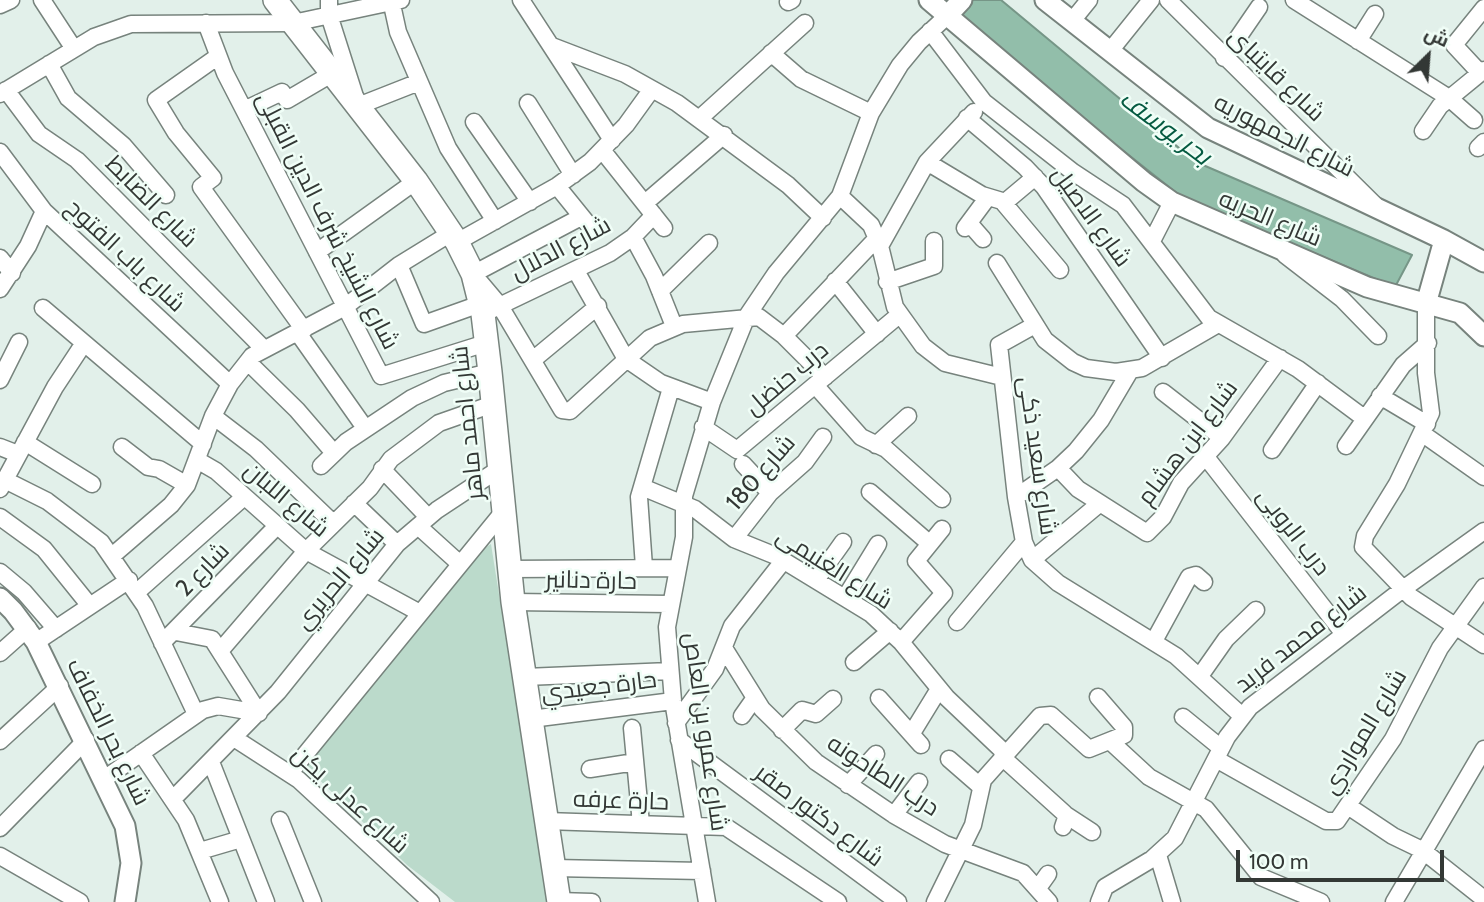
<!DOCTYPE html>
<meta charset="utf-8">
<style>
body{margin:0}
#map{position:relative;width:1484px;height:902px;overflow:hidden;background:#e2f0ea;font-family:Cabin,Cairo,sans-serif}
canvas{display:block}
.north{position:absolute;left:1393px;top:21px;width:70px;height:70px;-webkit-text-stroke:5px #f0fef7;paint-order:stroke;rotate:25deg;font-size:19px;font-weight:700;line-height:28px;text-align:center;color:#333835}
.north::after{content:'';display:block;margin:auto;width:24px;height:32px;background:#333835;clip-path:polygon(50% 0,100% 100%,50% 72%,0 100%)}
.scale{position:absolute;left:1236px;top:850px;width:208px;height:32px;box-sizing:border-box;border:4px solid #333835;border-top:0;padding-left:9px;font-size:21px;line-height:24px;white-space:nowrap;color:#333835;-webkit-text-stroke:5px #f0fef7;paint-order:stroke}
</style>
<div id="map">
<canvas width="1484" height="902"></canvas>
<div class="north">ش</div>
<div class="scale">100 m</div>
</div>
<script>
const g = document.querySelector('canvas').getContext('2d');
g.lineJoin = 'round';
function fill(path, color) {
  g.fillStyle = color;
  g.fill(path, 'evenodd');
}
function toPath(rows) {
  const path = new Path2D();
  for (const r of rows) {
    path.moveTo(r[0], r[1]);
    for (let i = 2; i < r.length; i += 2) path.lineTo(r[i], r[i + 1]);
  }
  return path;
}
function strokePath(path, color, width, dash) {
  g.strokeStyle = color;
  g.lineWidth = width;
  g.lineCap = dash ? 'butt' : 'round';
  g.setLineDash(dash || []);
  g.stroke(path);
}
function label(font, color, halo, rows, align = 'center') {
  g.font = font + ' Cabin,Cairo,sans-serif';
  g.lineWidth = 5;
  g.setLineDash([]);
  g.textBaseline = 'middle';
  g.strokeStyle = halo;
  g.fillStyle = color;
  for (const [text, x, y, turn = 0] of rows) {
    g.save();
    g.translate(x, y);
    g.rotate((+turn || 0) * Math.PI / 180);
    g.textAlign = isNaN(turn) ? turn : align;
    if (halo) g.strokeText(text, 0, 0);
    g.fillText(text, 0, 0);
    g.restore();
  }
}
const green = toPath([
 [491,544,548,902,455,902,407,865,303,764,483,549]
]);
const water = toPath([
 [942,0,1001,0,1196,162,1412,255,1395,287,1183,198,1039,84,942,0]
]);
const minor = toPath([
 [42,0,74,49],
 [329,0,329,15,358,106,419,82],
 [391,0,398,32,448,148,495,221],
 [521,0,612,140],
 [1168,0,1375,205],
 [1294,0,1449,98,1474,120],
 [788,2,792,0],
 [0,5,11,0],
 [1072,21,1089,0],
 [206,23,225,73,381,376,486,343],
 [930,31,984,102,1073,172,1123,205,1209,318,1298,369,1364,418],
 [1358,41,1375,14],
 [552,46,625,74,677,103,788,185,823,218],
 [1110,51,1151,0],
 [771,53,801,79,871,113],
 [217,57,156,100,176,133,213,178,201,187,304,330],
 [1224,58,1259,7],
 [49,64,68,98,123,145,166,195],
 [1480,73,1454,45,1484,8],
 [6,90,39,134,77,160,263,348],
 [0,94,94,37,131,24,293,23,401,0],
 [528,103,573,175],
 [244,110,282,92,287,100,333,73],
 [700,118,805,23],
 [967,118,1025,167,1044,187,1162,358],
 [474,122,530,202],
 [1423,131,1440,106,1484,70],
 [1478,148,1484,142],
 [602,150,664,228],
 [0,152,44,211,230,384],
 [927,162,982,195,1002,201,1060,270],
 [557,186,591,228],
 [840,196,871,225,880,246,895,307,923,346,945,363,1002,377],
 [645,203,724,135],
 [1004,203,1035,177],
 [581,217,473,274,500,306,562,410,570,411,650,338,683,324,759,317,784,336,825,377],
 [969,223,983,239],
 [965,228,988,197],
 [633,237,654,276,674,326],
 [1152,241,1172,202],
 [457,242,557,186,590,162,626,125,652,89],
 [880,246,927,162,974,112],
 [317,252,416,181],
 [1285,255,1342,299,1378,336],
 [0,258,12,273],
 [997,263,1045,340,1073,362,1086,368,1116,372,1142,368,1218,324],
 [399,265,424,324,480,304],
 [576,271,626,359,661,383,712,402],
 [835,281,877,334],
 [887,282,934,266,934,241],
 [0,289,28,246,44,211],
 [660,291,709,243],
 [1426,304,1426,373,1431,413,1397,484,1365,536,1363,547,1411,597,1484,645],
 [43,308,203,444],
 [491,310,610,253,633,237,654,215],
 [1033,326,999,345,1016,497,1024,542,1032,560,1058,583,1176,656,1242,716],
 [298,333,365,428],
 [784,336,877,238],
 [534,359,598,306],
 [248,362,297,410,334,453],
 [0,380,19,342],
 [815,385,861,437,886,449,942,499],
 [1163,392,1222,438],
 [1380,396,1427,424],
 [213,416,256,449,333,523],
 [703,427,737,450,899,315],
 [1423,434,1484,477],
 [25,442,92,484],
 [876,445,908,416],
 [1346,446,1403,365,1428,343],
 [0,447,18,454],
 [122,447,148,467,159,469,187,485],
 [1272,450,1318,383],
 [1206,457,1344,634],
 [197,460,216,471,306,551,420,613],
 [743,464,770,493],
 [321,466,346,442,412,398,444,383,490,372],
 [1058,468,1078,489,1147,533,1163,517,1181,483,1222,438,1280,358],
 [382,469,428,517],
 [5,480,47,501,101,542,145,606,196,714],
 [642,487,695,509,734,539,776,556,871,614,901,642,947,698,1005,753],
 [0,489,55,387,84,343],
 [870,492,929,543],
 [1016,497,1058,468,1076,451,1101,420,1130,371],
 [354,503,397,544],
 [0,517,44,549,90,606],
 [418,526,460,564],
 [734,539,770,493,805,462,823,437],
 [112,556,171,505,187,485,213,416,230,384,252,356,345,307,399,265,451,233],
 [1032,560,1099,504],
 [644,567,639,497,671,388],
 [509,569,677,568],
 [0,572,24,592,56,629],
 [816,580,843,542],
 [137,592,244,497],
 [845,598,878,544],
 [513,602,669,604],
 [957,622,1024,542],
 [176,632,212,639,259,713],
 [1154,641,1189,577,1196,575,1204,582],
 [36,642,129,580],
 [901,642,944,593,916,561,942,529],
 [162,643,276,527],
 [724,648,762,709,816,762,894,815,945,844,1023,873,1049,902],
 [220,651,306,551,370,488,391,459,439,423,493,404],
 [0,653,28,628],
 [854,662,890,631],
 [1200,676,1226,639,1256,610],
 [525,677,670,671],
 [879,698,921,745],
 [742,716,754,699],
 [1183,717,1221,748],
 [531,719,673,701],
 [676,723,715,669,732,626,784,560],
 [632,728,641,824],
 [782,730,802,710,816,714,833,699],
 [912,733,939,689],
 [234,738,299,780,431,902],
 [679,740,898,902],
 [0,741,60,686],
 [1111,742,1149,777,1206,809,1261,877,1321,902],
 [141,753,186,820,220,902],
 [1002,757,1064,813,1066,818,1063,827],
 [949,759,980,786],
 [1216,759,1326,821,1337,821,1393,739,1440,648,1484,587],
 [211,762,266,902],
 [590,769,635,762],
 [290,773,503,512],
 [104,779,203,710,218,706,259,713],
 [848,785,876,754],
 [173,799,278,692,397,544,437,510,499,469],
 [1348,806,1393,836,1422,850,1484,899],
 [894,815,919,782],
 [1066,815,1092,832],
 [280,820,313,902],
 [546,821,726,827,838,902],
 [0,828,86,740],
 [200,851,241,839],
 [1158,855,1172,902],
 [0,856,80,902],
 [554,868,702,871],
 [1038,888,1048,874],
 [558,901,592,902],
 [707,902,673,701,667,627,684,537,684,496,712,402,747,316,776,273,840,196,871,113,900,65,919,42,947,16],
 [935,902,973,825,983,780,1040,716,1051,715,1089,749,1124,735,1124,727,1098,697],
 [1099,902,1105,887,1152,859,1175,838,1227,737,1250,707,1403,589,1484,531],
 [1394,902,1484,749]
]);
const tertiary = toPath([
 [929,0,1144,182,1172,202,1367,287,1460,313,1484,336],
 [1045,0,1208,128,1444,240,1484,262],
 [947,16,962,0],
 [1426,304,1444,240],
 [0,598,13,611,36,642,125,826,131,863,125,902]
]);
const secondary = toPath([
 [275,0,416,181,457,242,473,274,483,314,490,372,513,602,559,902]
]);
const streetNames = [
 ["شارع قايتباى",1276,75,44],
 ["شارع الجمهوريه",1284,136,27],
 ["شارع الضابط",151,202,45],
 ["شارع الاصيل",1091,217,54],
 ["شارع الحريه",1270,219,23],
 ["شارع الشيخ شرف الدين القبلى",327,221,63],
 ["شارع الدلال",561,249,-28],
 ["شارع باب الفتوح",125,256,43],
 ["درب حنضل",787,379,-40],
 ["شارع احمد ماهر",468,423,-96],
 ["شارع ابن هشام",1188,443,-53],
 ["شارع سعيد ذكى",1037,456,82],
 ["شارع 180",761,473,-49],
 ["شارع اللبان",286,500,40],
 ["درب الروبى",1293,532,52],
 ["شارع الغنيمى",834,569,32],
 ["شارع 2",203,570,-46],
 ["شارع الحريري",340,579,-50],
 ["حارة دنانير",591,581,1],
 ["شارع محمد فريد",1301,639,-38],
 ["حارة جعيدي",599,687,-7],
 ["شارع بحر الخفاف",108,732,64],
 ["شارع عمرو بن العاص",705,732,82],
 ["شارع المواردي",1365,732,-59],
 ["درب الطاحونه",883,776,33],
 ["شارع عدلى يكن",350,800,42],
 ["حارة عرفه",621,801,2],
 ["شارع دكتور صقر",819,816,37]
];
const waterNames = [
 ["بحر يوسف",1165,128,37]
];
fill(green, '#bbdacb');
fill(water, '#92beaa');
strokePath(water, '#769687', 2);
strokePath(minor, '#77837d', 19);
strokePath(tertiary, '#77837d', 23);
strokePath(secondary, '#77837d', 26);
strokePath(minor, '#fff', 16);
strokePath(tertiary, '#fff', 19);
strokePath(secondary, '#fff', 23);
label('24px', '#333835', '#f0fef7', streetNames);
label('italic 26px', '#055a41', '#f0fef7', waterNames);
</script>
